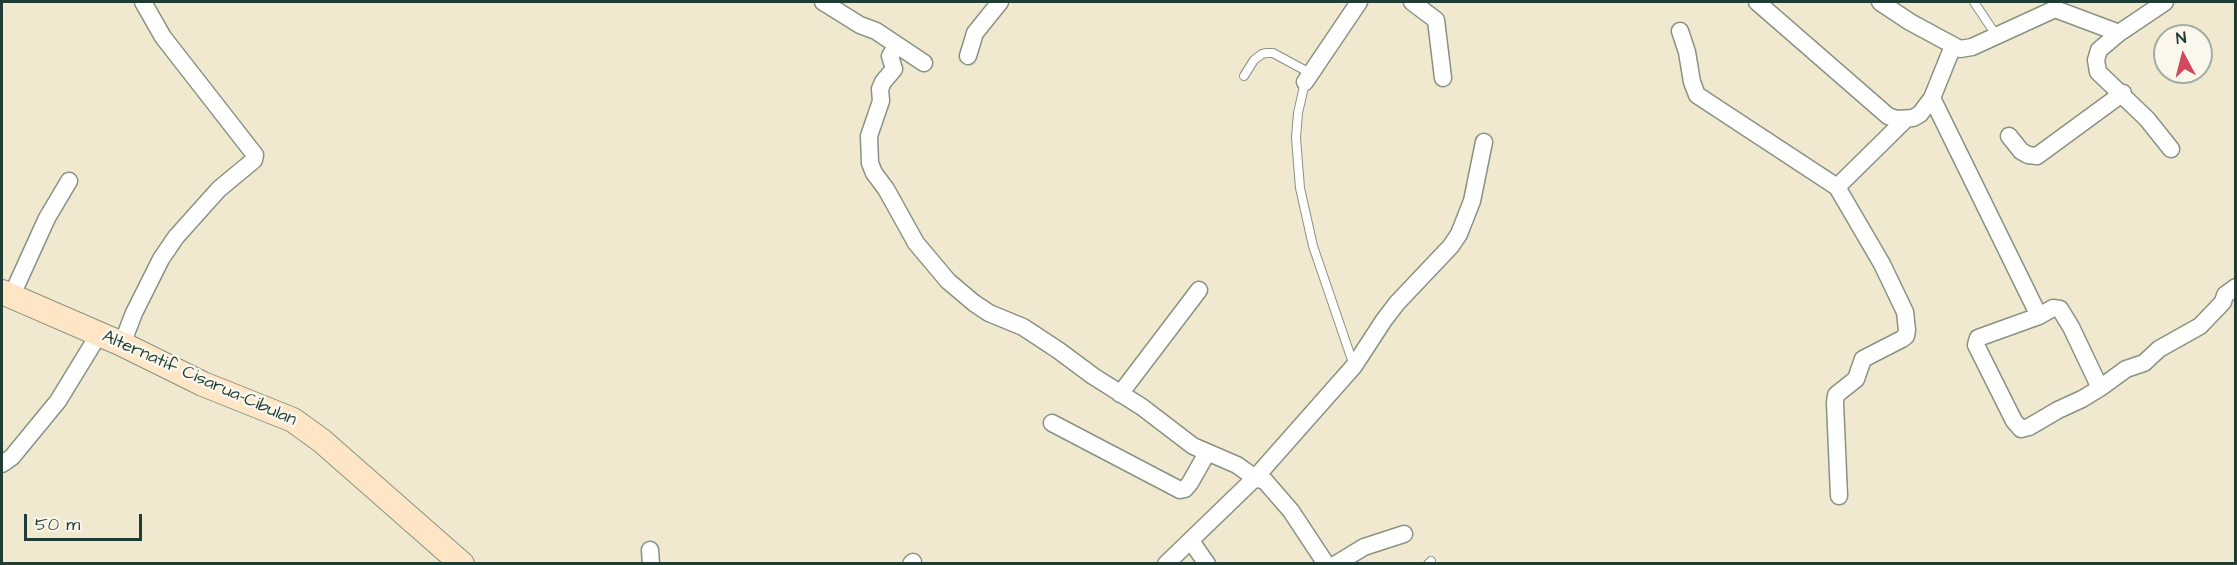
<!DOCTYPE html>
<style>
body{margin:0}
#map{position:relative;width:2237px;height:565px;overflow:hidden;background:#f0e9cf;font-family:"Architects Daughter",sans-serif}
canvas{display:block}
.frame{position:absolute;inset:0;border:3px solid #1f3d34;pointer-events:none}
.north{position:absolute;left:2153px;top:24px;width:60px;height:60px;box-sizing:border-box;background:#fbf7ec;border:2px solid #a3ada2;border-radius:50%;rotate:353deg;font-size:16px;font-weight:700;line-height:24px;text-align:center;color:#1f3d34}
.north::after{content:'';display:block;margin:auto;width:21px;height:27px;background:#d1495b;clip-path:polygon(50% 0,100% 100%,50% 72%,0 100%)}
.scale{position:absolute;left:24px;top:514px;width:118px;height:27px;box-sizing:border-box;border:3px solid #1f3d34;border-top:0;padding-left:8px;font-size:18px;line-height:21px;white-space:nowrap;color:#1f3d34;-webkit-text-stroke:4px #fbf7ec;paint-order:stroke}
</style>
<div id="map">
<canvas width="2237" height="565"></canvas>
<div class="frame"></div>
<div class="north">N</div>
<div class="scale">50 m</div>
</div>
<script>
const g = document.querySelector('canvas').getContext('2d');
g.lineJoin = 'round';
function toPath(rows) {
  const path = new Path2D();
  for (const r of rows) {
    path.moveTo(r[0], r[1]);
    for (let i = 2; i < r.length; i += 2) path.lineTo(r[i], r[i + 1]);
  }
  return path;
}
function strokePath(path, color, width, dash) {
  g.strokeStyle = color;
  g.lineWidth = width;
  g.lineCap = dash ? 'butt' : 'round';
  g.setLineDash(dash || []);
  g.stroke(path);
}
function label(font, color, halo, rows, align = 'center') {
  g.font = font + ' "Architects Daughter",sans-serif';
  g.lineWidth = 5;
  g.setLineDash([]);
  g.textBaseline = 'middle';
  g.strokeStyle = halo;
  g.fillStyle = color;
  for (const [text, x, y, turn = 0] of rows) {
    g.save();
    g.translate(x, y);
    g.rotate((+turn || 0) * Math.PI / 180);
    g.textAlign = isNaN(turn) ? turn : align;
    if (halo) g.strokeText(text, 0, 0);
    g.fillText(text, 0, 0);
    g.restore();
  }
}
const lane = toPath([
 [1974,2,1996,35],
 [1244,76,1254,60,1262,54,1267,53,1273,53,1310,73],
 [1305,82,1298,113,1296,138,1300,188,1313,246,1354,366],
 [1428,564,1431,561]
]);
const street = toPath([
 [823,2,860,25,876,31,924,63],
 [1412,2,1436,20,1443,78],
 [1757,2,1888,116,1896,119,1913,118,1920,114,1932,98,1953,46],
 [1880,2,1910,22,1960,49,1972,47,2055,9,2119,33,2165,2],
 [1680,31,1687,52,1692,82,1697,95,1837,187,1905,120],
 [2119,33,2099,50,2096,60,2098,72,2147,119,2171,149],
 [897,45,890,56,894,69,883,82,880,89,881,101,869,136,870,163,874,173,886,189,916,243,948,281,974,303,989,313,1023,327,1058,350,1093,376,1142,407,1193,446,1237,465,1255,478,1265,481,1291,511,1326,564],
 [968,56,975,33,1000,2],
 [1305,82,1359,2],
 [1932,98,2039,316],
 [2009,136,2021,151,2028,155,2037,156,2123,93],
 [1837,187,1882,264,1905,312,1907,330,1906,336,1902,339,1863,359,1856,379,1836,395,1835,403,1839,496],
 [12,295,47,218,69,181],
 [2053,308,2060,309,2071,327,2100,388,2082,399,2058,410,2029,427,2021,429,2014,421,1976,345,1977,341,1978,338,2039,316,2053,308],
 [122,344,134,313,161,259,176,237,219,189,254,160,255,155,163,37,143,2],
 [2100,388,2126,369,2144,363,2159,349,2200,326,2223,302,2225,295,2236,287],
 [1120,394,1199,290],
 [1052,423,1180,490,1185,489,1190,483,1207,453],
 [2,464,12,457,58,401,99,334],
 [1191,541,1207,564],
 [650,550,651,564],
 [911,564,913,562],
 [1166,564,1255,478,1354,366,1384,320,1397,303,1451,246,1459,234,1472,201,1484,142],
 [1336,564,1364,547,1404,534]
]);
const secondary = toPath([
 [2,292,122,344,203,384,293,420,322,441,462,564]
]);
const streetNames = [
 ["Alternatif Cisarua-Cibulan",199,379,24]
];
strokePath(lane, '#889382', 10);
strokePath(street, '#889382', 19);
strokePath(secondary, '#889382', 26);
strokePath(lane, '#fff', 8);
strokePath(street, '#fff', 16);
strokePath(secondary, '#fee5c5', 24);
label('18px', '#1f3d34', '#fbf7ec', streetNames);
</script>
